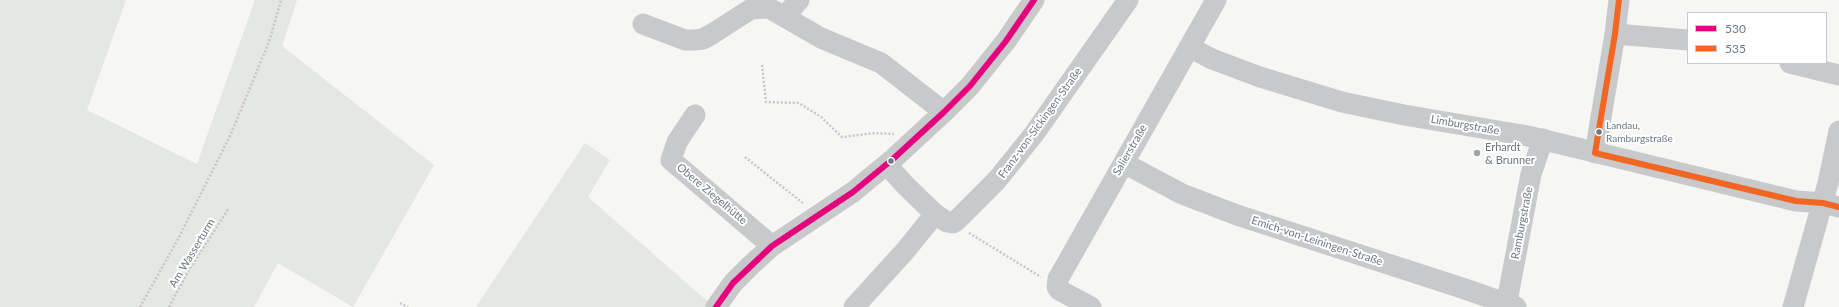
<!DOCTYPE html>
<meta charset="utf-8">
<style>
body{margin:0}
#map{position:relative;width:1839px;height:307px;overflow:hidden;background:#f6f6f5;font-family:Lato,sans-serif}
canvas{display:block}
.legend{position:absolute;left:1687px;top:12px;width:140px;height:52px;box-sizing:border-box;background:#fff;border:1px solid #c3c9cd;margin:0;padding:5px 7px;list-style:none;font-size:12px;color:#6a7981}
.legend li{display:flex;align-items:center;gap:8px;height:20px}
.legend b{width:20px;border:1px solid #c3c9cd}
</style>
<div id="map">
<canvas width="1839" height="307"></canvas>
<ul class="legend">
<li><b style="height:5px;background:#e5007d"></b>530</li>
<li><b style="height:5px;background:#f26522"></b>535</li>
</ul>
</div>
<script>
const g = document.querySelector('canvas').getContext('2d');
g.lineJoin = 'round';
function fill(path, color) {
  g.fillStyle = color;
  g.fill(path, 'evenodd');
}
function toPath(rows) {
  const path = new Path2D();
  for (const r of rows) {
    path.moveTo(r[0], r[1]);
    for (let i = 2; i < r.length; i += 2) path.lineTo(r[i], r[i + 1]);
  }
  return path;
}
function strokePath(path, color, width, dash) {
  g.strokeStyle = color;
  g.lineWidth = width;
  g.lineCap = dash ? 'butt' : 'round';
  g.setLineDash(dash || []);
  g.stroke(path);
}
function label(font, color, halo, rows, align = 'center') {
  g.font = font + ' Lato,sans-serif';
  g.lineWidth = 4;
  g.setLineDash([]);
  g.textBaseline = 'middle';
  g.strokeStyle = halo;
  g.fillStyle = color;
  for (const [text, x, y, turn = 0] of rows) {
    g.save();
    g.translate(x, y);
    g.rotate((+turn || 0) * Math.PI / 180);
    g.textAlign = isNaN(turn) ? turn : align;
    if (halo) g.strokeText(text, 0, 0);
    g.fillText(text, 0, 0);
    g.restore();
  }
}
const green = toPath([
 [0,0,126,0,87,110,197,164,255,0,297,0,282,46,434,165,353,307,278,263,254,307,0,307],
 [585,143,610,160,588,197,714,307,476,307]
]);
const path = toPath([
 [762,65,766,102,799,103,821,117,842,137,875,133,894,134],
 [745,157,804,204],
 [969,233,1041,277],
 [400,303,408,307],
 [140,307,178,239,230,136,269,42,281,0],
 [169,307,189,270,229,208]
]);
const minor = toPath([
 [785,16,799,0],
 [643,24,685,40,694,40,703,39,712,34,751,9,769,8,821,38,881,63,944,112],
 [1615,34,1688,40],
 [1189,47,1212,59,1260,77,1342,102,1404,115,1528,136,1796,201,1823,203,1839,207],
 [1790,63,1839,75],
 [695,115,677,142,671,160,772,246],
 [1595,153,1615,34,1619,0],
 [1124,163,1182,194,1237,215,1465,289,1516,307],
 [887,165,906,186,935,214,947,222,953,223,956,221,997,180,1034,134,1128,0],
 [716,307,733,283,751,265,772,246,853,192,893,159,944,112,970,86,1006,41,1034,0],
 [854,307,905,251,935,214],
 [1091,307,1059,290,1057,287,1058,279,1216,0],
 [1506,307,1531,174,1543,139],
 [1793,307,1828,183,1839,131]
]);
const bus1 = toPath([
 [716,307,733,283,772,246,853,192,893,159,944,112,970,86,1006,41,1034,0]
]);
const bus2 = toPath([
 [1595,153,1796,201,1823,203,1839,207],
 [1595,153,1615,34,1619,0]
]);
const markers = [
 [1599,132,3.5,"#6a7981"],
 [1477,153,4,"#9ba5aa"],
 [891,161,3.5,"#6a7981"]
];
const busNames = [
 ["Landau,",1606,126],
 ["Ramburgstraße",1606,139]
];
const streetNames = [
 ["Franz-von-Sickingen-Straße",1040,123,-54],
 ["Limburgstraße",1465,125,10],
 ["Salierstraße",1130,150,-60],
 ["Obere Ziegelhütte",712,194,40],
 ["Ramburgstraße",1522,223,-79],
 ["Emich-von-Leiningen-Straße",1317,241,18],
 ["Am Wasserturm",192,253,-59]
];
const poiNames = [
 ["Erhardt",1485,147],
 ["& Brunner",1485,160]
];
fill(green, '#e5e7e3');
strokePath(path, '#c6c6c7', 2.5, [2, 2]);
strokePath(minor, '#c7c9ca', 21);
strokePath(bus1, '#e5007d', 6);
strokePath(bus2, '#f26522', 6);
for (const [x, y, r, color] of markers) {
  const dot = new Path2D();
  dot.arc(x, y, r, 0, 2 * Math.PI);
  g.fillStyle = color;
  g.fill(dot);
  strokePath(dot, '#fff', 1.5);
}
label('10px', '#6a7981', '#fff', busNames, 'left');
label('11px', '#6a7981', '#fff', streetNames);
label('11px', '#6a7981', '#fff', poiNames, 'left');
</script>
